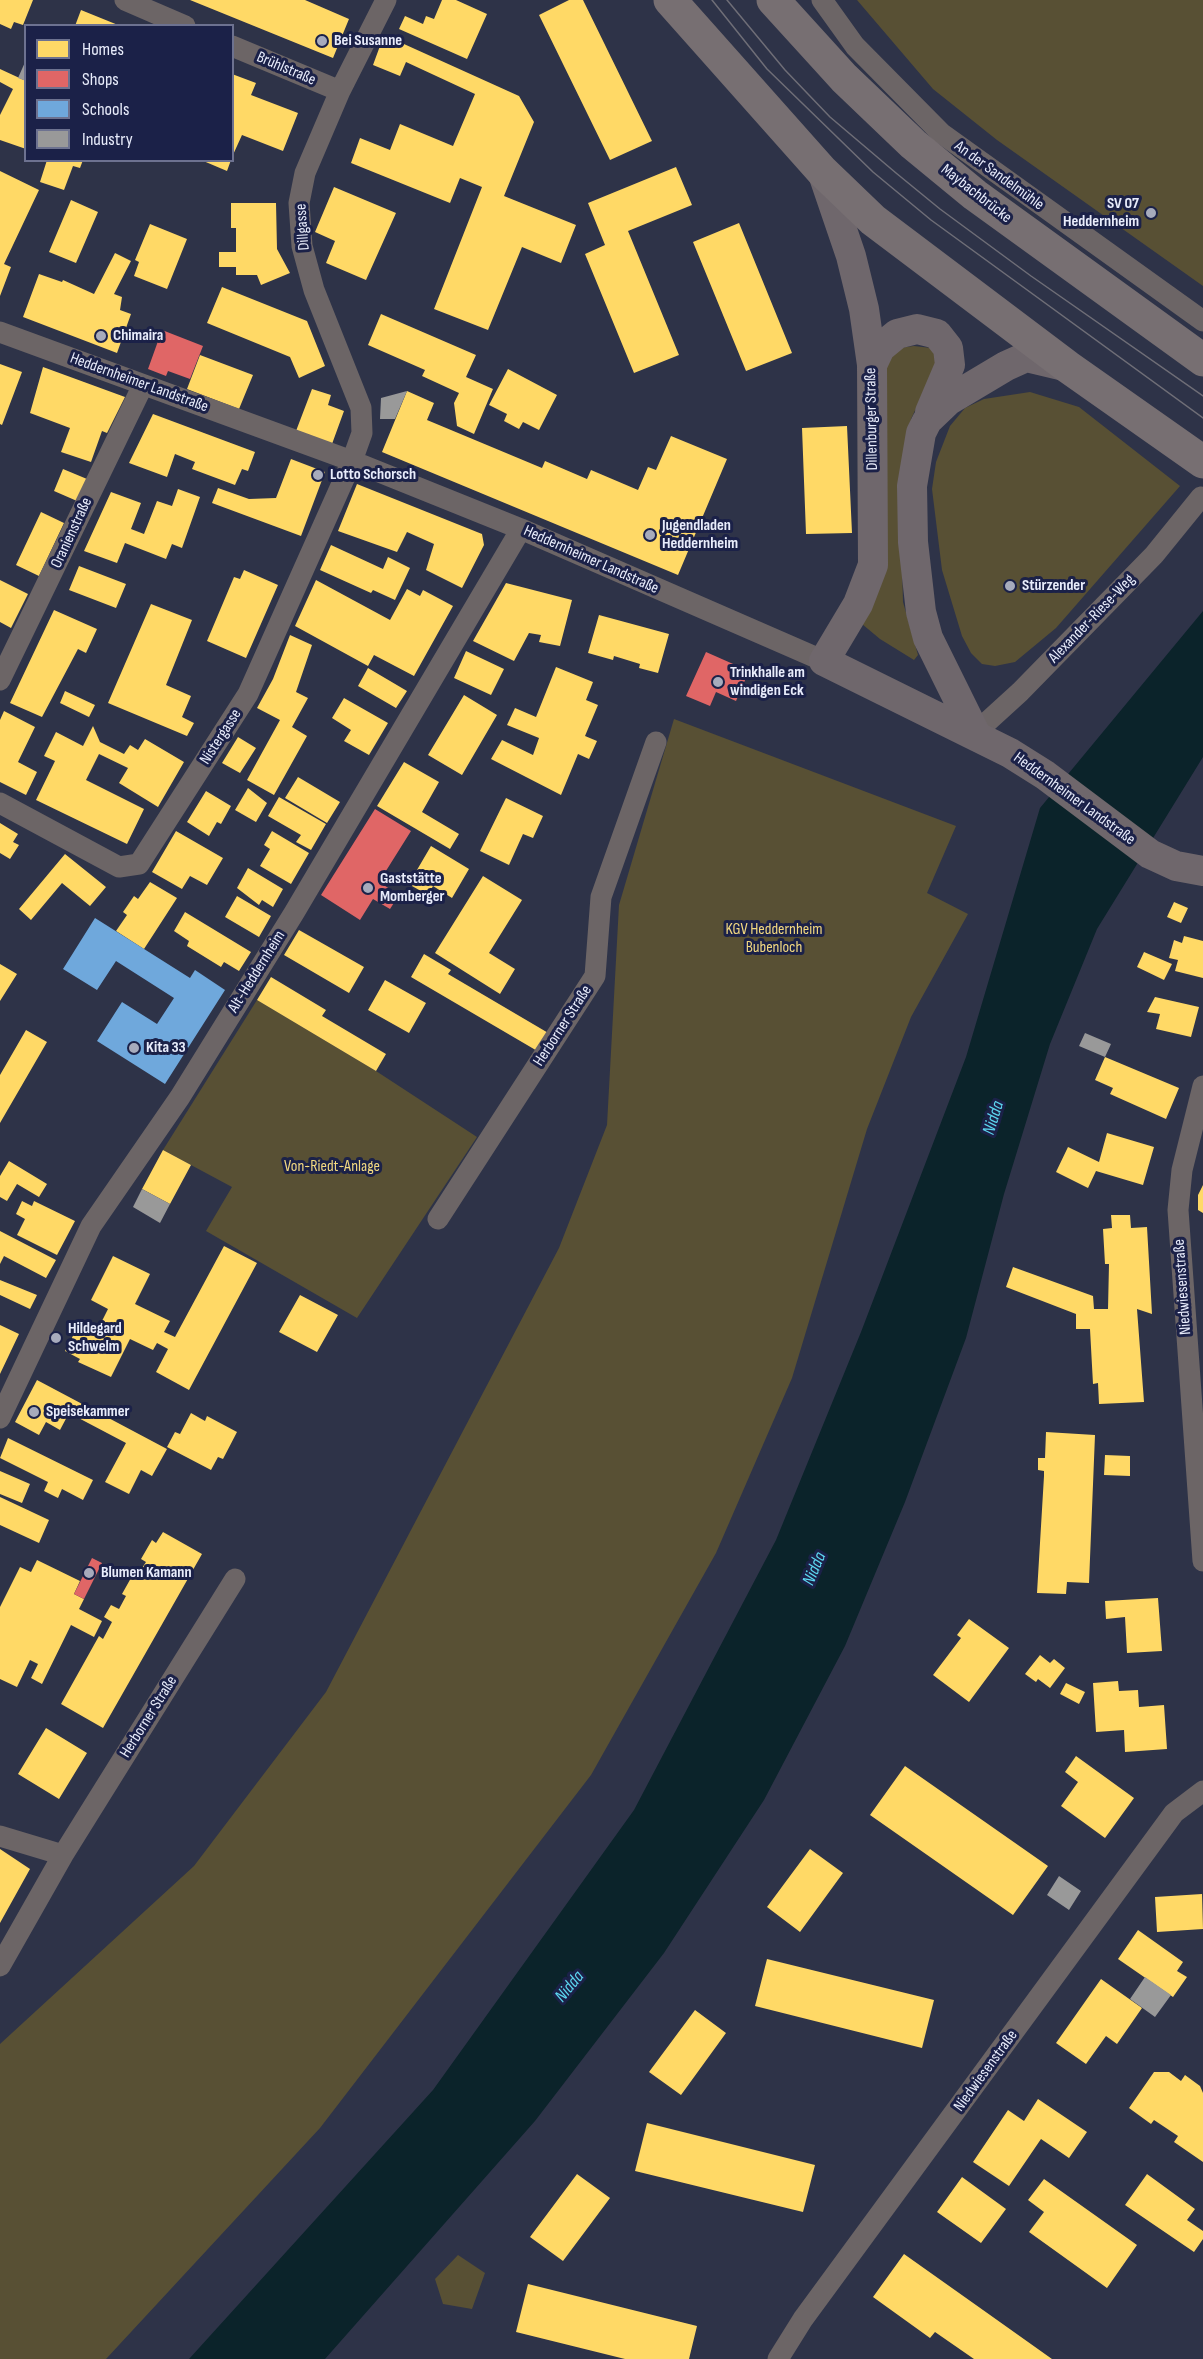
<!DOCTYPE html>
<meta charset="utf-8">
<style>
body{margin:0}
#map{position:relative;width:1203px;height:2359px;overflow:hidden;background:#2e3348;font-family:"Sofia Sans Condensed",sans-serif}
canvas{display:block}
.legend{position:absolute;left:24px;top:24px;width:210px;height:138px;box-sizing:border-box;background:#1b2148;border:2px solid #6d7290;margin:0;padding:8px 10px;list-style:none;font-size:18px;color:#e8ecfb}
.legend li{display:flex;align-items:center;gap:12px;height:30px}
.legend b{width:30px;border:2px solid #6d7290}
</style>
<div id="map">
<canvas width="1203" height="2359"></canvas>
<ul class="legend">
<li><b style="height:16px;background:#ffd966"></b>Homes</li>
<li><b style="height:16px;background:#e06666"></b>Shops</li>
<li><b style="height:16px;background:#6fa8dc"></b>Schools</li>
<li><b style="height:16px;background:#999"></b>Industry</li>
</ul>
</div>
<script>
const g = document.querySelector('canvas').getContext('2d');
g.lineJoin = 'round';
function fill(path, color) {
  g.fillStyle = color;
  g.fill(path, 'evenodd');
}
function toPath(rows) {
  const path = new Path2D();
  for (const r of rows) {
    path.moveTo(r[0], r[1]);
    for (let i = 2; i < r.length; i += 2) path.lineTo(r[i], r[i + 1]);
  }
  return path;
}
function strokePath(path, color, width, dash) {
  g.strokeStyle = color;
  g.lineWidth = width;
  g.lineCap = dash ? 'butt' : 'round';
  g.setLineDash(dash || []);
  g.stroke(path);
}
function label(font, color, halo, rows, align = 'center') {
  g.font = font + ' "Sofia Sans Condensed",sans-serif';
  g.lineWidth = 6;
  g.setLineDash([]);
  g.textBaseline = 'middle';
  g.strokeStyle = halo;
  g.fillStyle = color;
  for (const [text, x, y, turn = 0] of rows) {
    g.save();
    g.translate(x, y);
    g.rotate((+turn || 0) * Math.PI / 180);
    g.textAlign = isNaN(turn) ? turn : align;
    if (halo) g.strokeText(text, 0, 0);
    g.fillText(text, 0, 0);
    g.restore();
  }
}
const green = toPath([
 [857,0,1203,0,1203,286,997,140,933,89],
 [914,346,931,348,938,362,911,419,902,567,903,602,918,655,914,660,880,639,862,624,885,364,899,348],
 [1030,392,1079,407,1180,486,1056,628,1015,662,995,666,982,664,971,653,962,636,942,570,932,489,936,462,950,426,965,408,984,399],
 [674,719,956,826,927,893,968,914,911,1017,867,1129,792,1378,716,1553,591,1775,320,2128,106,2359,0,2359,0,2044,194,1866,326,1692,559,1248,607,1125,619,905],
 [257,1000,376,1071,477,1137,357,1318,206,1231,232,1187,163,1150],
 [458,2255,485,2273,472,2309,443,2304,435,2279]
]);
const water = toPath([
 [1203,611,1203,757,1097,929,1050,1044,1004,1194,966,1338,905,1502,845,1646,764,1800,664,1953,535,2121,325,2359,189,2359,433,2090,634,1810,776,1540,861,1332,966,1057,1040,808]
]);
const homes = toPath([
 [0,0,33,0,23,25,14,22,11,29,0,24],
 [190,0,305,0,349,19,333,58],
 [442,0,456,0,487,14,467,59,399,29,405,16,423,24,426,16,434,19],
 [569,0,583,0,652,141,610,160,539,15],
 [81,10,118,25,118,26,75,26],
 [384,35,519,96,534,122,504,196,576,225,561,263,522,247,488,330,434,309,482,187,460,178,450,203,351,163,360,138,390,150,400,124,453,146,475,94,406,62,400,76,373,65],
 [0,69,26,81,26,149,0,140,0,115,13,89,0,82],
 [232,74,256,83,251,95,298,113,283,151,242,135,232,157],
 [47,160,83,160,80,168,73,166,64,190,40,182],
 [201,160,231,160,227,171],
 [676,167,692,205,628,231,679,355,634,373,585,254,605,245,588,203],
 [0,171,39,190,4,264,11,267,0,296],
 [334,187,396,213,366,280,326,263,335,241,315,232],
 [71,200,98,212,76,263,49,252],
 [231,203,276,203,277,249,290,273,261,285,257,275,236,275,236,267,219,267,219,252,236,252,236,228,231,228],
 [739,223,792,353,746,371,693,242],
 [150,224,187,239,167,289,134,276,139,262,135,260],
 [115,253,131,261,114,294,122,297,120,310,131,314,117,353,23,317,39,274,62,282,63,280,94,294],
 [222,287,307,321,325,366,299,378,290,357,207,323],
 [381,314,476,355,466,377,493,389,474,434,457,426,454,403,459,393,422,376,425,370,368,345],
 [200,355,253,375,239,409,187,389],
 [0,364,22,372,2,425,0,424],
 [43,367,125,397,107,433,102,431,91,462,61,452,70,428,30,413],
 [508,369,557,395,539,430,523,422,519,429,504,421,507,414,489,405],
 [312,389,331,395,328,405,344,411,332,444,296,431],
 [407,391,434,403,427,420,542,468,545,461,587,479,591,470,638,490,648,467,656,470,671,436,727,459,678,575,382,452],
 [153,414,255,452,248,471,242,469,235,485,192,469,195,462,175,454,167,477,129,463],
 [847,426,852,533,806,534,802,428],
 [291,459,325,472,301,536,212,503,218,488,249,499,276,498],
 [63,469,87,479,77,501,54,491],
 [357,484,482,534,484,545,462,588,426,570,434,544,407,532,397,552,338,531],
 [178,489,200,497,182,548,172,544,166,559,125,543,117,563,84,551,111,492,141,503,131,529,144,534,157,501,172,506],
 [41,512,64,523,39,576,16,565],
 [331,545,383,569,388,557,410,568,395,600,373,590,371,593,320,570],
 [79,566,126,584,116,608,69,590],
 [244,570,278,585,246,658,207,641,234,577,240,579],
 [0,580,28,594,11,628,0,622],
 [316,580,390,620,407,589,420,596,423,590,453,606,414,676,374,655,368,666,295,626],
 [506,583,572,600,560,646,539,642,541,635,529,633,514,661,473,641],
 [151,604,192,620,166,685,191,696,182,717,194,723,187,736,108,703],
 [54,610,97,629,86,653,78,649,42,717,10,703],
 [599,615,669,634,658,673,639,668,640,664,614,656,613,660,588,653],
 [290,635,312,645,296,692,308,698,292,727,307,736,274,795,247,780,280,720,257,708,273,679],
 [466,651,504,669,491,695,454,678],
 [556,667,593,682,586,700,598,705,585,736,597,741,589,759,578,754,561,795,491,759,502,740,533,755,539,738,507,725,515,708,536,717],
 [368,668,407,691,396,708,358,686],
 [65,691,95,705,89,717,60,703],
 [464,695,497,715,462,775,428,755],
 [344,698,388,723,369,755,344,741,351,730,332,718],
 [4,711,35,727,18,762,37,772,26,795,0,782,0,720],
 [93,726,100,742,124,754,130,745,138,750,145,739,184,762,158,807,119,783,128,768,99,754,86,780,144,809,127,844,36,800,55,761,44,756,56,732,83,746],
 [238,737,256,748,240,773,222,763],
 [404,762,439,782,422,812,459,834,450,849,377,806],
 [298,777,340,802,327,823,285,798],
 [248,788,267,803,256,822,235,810],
 [206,791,231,806,221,824,217,822,209,836,187,822],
 [279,797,326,824,311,850,296,842,301,835,268,816],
 [506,798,543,816,533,838,523,834,509,865,480,851],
 [0,823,18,834,13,842,19,845,10,859,0,853],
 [176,831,223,858,207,885,190,876,182,889,152,872],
 [272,831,309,853,291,884,260,866,270,849,264,845],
 [431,846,469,869,452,898,433,886,428,895,412,886,418,877,414,875],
 [65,854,106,887,90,906,62,883,31,920,19,909],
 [248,868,283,889,273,907,262,900,259,905,237,888],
 [483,876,522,900,489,953,515,969,500,994,435,953],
 [150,882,177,898,144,949,116,931,127,915,123,912,134,896,138,899],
 [237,896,271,916,259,937,225,917],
 [1174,902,1188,908,1181,923,1167,917],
 [185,912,251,952,239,971,224,962,221,967,187,946,189,941,174,931],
 [299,930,364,967,349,993,284,955],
 [1184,936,1203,941,1203,978,1175,971,1178,960,1169,958,1174,940,1182,943],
 [1144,952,1172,964,1164,980,1137,967],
 [424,954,451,970,448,974,550,1034,539,1052,411,977],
 [0,964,17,974,0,1001],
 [271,977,326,1010,322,1016,386,1054,376,1071,257,1000],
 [385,980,426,1003,409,1033,368,1010],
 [1155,997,1199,1007,1191,1037,1156,1029,1160,1014,1147,1012],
 [26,1030,47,1042,0,1123,0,1075],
 [1105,1057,1179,1088,1166,1119,1110,1094,1113,1088,1095,1080],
 [1107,1133,1154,1147,1143,1185,1096,1171,1088,1188,1056,1172,1068,1147,1099,1162],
 [163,1150,191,1165,170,1204,142,1189],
 [9,1161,47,1184,39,1197,17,1184,7,1201,0,1197,0,1176],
 [1203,1185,1203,1213,1198,1210,1198,1195],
 [22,1201,32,1206,34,1201,75,1221,57,1255,17,1235,25,1219,16,1214],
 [1111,1215,1130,1215,1131,1228,1147,1227,1152,1314,1137,1309,1144,1402,1099,1404,1098,1383,1093,1384,1090,1329,1076,1329,1076,1314,1006,1287,1013,1267,1093,1296,1094,1309,1108,1309,1109,1264,1105,1264,1103,1229,1112,1228],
 [0,1231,56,1260,46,1278,4,1256,0,1264],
 [224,1246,257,1263,189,1390,156,1372,168,1349,157,1343,153,1350,130,1339,111,1377,78,1362,80,1359,65,1351,76,1330,82,1332,87,1321,99,1327,108,1309,91,1300,113,1256,150,1274,135,1304,170,1321,164,1332,175,1337],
 [0,1280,37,1295,30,1309,0,1295],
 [300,1295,338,1315,317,1352,279,1332],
 [0,1325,19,1334,0,1374],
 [37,1380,167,1449,152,1476,141,1470,129,1494,105,1482,126,1443,69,1413,60,1430,46,1422,39,1435,15,1422],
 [191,1413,205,1421,207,1416,237,1432,223,1459,218,1457,211,1470,167,1447,175,1432,180,1434],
 [1046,1432,1095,1435,1089,1583,1067,1582,1066,1594,1037,1593,1044,1476,1044,1471,1038,1470,1038,1458,1045,1458],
 [8,1438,93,1480,83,1500,62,1489,58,1498,44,1491,48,1482,0,1458],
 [1105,1455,1130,1456,1130,1476,1104,1475],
 [0,1471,30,1484,22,1503,0,1494],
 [0,1497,49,1520,39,1543,0,1525],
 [163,1532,202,1554,103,1728,61,1704,99,1636,103,1639,112,1622,104,1617,111,1605,119,1609,126,1596,122,1594,136,1569,140,1571,146,1562,141,1559,152,1540,156,1543],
 [37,1560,80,1581,74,1594,84,1599,79,1609,102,1621,94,1637,71,1625,42,1684,31,1678,38,1664,30,1660,17,1687,0,1679,0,1607,20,1567,31,1572],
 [1158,1598,1162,1651,1127,1653,1125,1617,1106,1619,1105,1601],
 [969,1619,1009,1648,969,1702,933,1675,961,1638,957,1635],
 [1040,1655,1050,1663,1054,1659,1065,1668,1050,1688,1038,1679,1036,1682,1025,1674],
 [1118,1681,1119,1691,1138,1690,1139,1707,1164,1705,1167,1749,1125,1752,1124,1730,1096,1732,1093,1683],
 [1066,1683,1085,1692,1079,1704,1060,1694],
 [46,1728,87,1753,59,1799,18,1774],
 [1076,1756,1134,1798,1105,1838,1061,1806,1078,1782,1065,1772],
 [905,1766,1048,1866,1013,1915,870,1815],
 [0,1849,30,1869,0,1923],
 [810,1849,843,1873,800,1932,767,1907],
 [1202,1894,1203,1929,1157,1932,1155,1897],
 [1138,1930,1183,1962,1177,1971,1187,1977,1173,1997,1118,1959],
 [767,1959,934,2000,922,2048,755,2006],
 [1101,1979,1142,2008,1117,2044,1106,2036,1086,2064,1056,2043],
 [695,2010,726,2033,681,2095,649,2072],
 [1154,2072,1169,2072,1181,2081,1185,2075,1200,2086,1203,2093,1203,2162,1174,2142,1178,2136,1154,2120,1151,2124,1129,2108],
 [1038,2099,1087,2132,1069,2158,1041,2139,1009,2186,973,2162,1008,2110,1024,2121],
 [647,2123,815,2165,803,2212,635,2171],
 [577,2174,610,2198,563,2261,530,2237],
 [1147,2174,1195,2209,1187,2220,1203,2231,1203,2239,1194,2252,1125,2205],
 [962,2177,1006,2209,981,2243,937,2212],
 [1044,2179,1137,2245,1107,2288,1029,2232,1044,2212,1028,2200],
 [904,2254,983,2310,1052,2359,974,2359,935,2332,930,2338,873,2297],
 [528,2284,697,2326,689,2359,625,2359,516,2332]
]);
const shops = toPath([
 [162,330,203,346,190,379,168,371,166,376,148,369],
 [706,652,749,671,736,701,716,692,710,706,686,696],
 [375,809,411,831,379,882,399,895,390,909,373,899,360,920,321,895],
 [92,1558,102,1563,84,1599,74,1594]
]);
const schools = toPath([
 [95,918,190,978,195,970,225,990,165,1084,97,1041,122,1002,157,1024,174,998,116,961,97,990,63,969]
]);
const industry = toPath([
 [26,60,26,81,18,78],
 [407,391,395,419,380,419,381,398],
 [1085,1033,1111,1044,1105,1057,1079,1046],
 [142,1189,170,1204,160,1223,133,1207],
 [1059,1876,1081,1891,1069,1910,1047,1895],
 [1145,1977,1171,1995,1155,2017,1130,1999]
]);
const street = toPath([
 [125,0,185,26],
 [822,0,855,46,941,133,1203,321],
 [232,46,340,91],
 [0,332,352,461,521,529,824,661],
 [0,680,143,385],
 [975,733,1020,692,1154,555,1201,497],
 [0,803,119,867,139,864,248,694,352,461,362,433,361,408,314,290,302,246,299,203,305,173,340,91,386,0],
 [1203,1086,1182,1170,1178,1210,1203,1561],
 [438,1219,595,976,601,897,656,742],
 [0,1418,91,1226,180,1097,294,913,521,529],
 [0,1836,63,1855],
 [0,1966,63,1855,235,1579],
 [778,2359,803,2319,1174,1813,1203,1791]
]);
const secondary = toPath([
 [822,171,851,256,864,309,872,365,873,565,858,604,824,661,1010,753,1045,775,1150,854,1176,866,1203,871],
 [872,365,880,348,897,334,917,329,937,334,948,348,950,365,930,412],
 [975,733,928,638,921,612,913,542,912,486,921,433,927,421,949,400,1006,366,1026,357,1068,367]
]);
const primary = toPath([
 [670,0,822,171,873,220,1068,367,1203,462],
 [773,0,844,78,913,144,975,195,1203,360]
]);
const tram = toPath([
 [712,0,767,69,873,172,931,220,1203,418],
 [727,0,785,70,830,117,896,173,940,209,1031,276,1203,396]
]);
const markers = [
 [322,41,6,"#a7abbc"],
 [1151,213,6,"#a7abbc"],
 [101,336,6,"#a7abbc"],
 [318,475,6,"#a7abbc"],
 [650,535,6,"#a7abbc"],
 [1010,586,6,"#a7abbc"],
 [718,682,6,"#a7abbc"],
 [368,888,6,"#a7abbc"],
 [134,1048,6,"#a7abbc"],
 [56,1338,6,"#a7abbc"],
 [34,1412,6,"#a7abbc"],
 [89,1573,6,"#a7abbc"]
];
const poiNames = [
 ["Bei Susanne",334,41],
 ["SV 07",1139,204,"right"],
 ["Heddernheim",1139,222,"right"],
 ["Chimaira",113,336],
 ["Lotto Schorsch",330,475],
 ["Jugendladen",662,526],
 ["Heddernheim",662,544],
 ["Stürzender",1022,586],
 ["Trinkhalle am",730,673],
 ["windigen Eck",730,691],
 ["Gaststätte",380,879],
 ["Momberger",380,897],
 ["Kita 33",146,1048],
 ["Hildegard",68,1329],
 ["Schwelm",68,1347],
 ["Speisekammer",46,1412],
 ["Blumen Kamann",101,1573]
];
const streetNames = [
 ["Brühlstraße",286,69,23],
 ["An der Sandelmühle",999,176,36],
 ["Maybachbrücke",976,194,38],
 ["Dillgasse",303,227,-94],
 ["Heddernheimer Landstraße",139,383,20],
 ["Dillenburger Straße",872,419,-91],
 ["Oranienstraße",72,533,-65],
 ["Heddernheimer Landstraße",591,560,24],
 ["Alexander-Riese-Weg",1092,619,-46],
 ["Nistergasse",221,737,-57],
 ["Heddernheimer Landstraße",1074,799,36],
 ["Alt-Heddernheim",257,972,-58],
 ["Herborner Straße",563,1026,-57],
 ["Niedwiesenstraße",1183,1287,-94],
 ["Herborner Straße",149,1717,-58],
 ["Niedwiesenstraße",986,2071,-54]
];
const parkNames = [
 ["KGV Heddernheim",774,930],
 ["Bubenloch",774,948],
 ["Von-Riedt-Anlage",332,1167]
];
const waterNames = [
 ["Nidda",994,1118,-73],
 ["Nidda",815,1569,-67],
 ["Nidda",570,1987,-50]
];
fill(green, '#585034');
fill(water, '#0b232a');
fill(homes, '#ffd966');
fill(shops, '#e06666');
fill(schools, '#6fa8dc');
fill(industry, '#999');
strokePath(street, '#6c6566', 21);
strokePath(secondary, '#6f676c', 30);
strokePath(primary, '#776f72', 33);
strokePath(tram, '#6f6e77', 1.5);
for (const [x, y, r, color] of markers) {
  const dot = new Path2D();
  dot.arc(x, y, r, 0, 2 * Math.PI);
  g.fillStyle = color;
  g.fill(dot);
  strokePath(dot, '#1b2148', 2);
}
label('bold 16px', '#e8ecfb', '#1b2148', poiNames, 'left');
label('16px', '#e8ecfb', '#1b2148', streetNames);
label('16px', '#f3d980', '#1b2148', parkNames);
label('italic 18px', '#5cd5ef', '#1b2148', waterNames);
</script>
